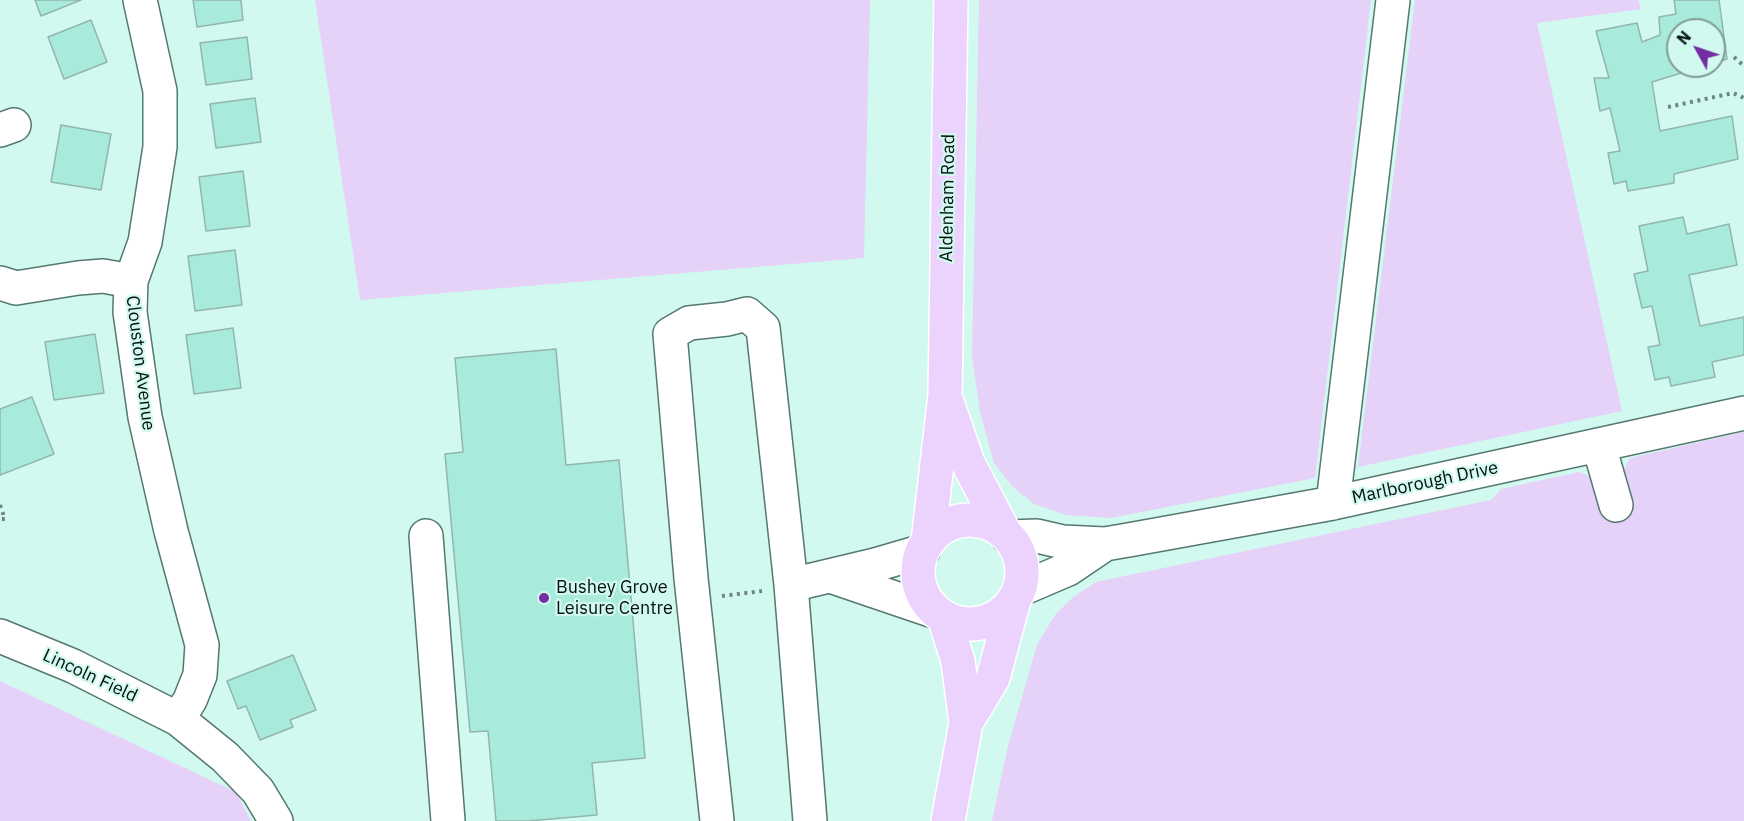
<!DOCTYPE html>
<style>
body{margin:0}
#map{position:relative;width:1744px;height:821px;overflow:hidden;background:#d2f9ef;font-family:"IBM Plex Sans",sans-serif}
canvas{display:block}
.north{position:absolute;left:1666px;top:18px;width:60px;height:60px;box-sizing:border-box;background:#d2f9ef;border:2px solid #809c95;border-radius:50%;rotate:310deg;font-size:16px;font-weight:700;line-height:24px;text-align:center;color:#04110e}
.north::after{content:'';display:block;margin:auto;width:21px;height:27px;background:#742ea1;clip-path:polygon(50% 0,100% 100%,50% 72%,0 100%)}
</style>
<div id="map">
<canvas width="1744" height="821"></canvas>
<div class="north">N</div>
</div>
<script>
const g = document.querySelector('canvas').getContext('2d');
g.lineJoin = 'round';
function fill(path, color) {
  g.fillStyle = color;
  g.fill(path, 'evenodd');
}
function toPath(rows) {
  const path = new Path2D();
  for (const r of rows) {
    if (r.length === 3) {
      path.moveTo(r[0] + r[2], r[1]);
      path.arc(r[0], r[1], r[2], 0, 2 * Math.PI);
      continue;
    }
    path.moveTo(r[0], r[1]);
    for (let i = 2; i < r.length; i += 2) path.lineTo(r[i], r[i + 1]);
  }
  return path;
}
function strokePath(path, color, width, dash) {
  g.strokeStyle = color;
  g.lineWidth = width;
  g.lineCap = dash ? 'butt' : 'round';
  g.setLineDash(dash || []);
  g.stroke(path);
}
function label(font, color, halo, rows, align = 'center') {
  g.font = font + ' "IBM Plex Sans",sans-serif';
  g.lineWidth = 4.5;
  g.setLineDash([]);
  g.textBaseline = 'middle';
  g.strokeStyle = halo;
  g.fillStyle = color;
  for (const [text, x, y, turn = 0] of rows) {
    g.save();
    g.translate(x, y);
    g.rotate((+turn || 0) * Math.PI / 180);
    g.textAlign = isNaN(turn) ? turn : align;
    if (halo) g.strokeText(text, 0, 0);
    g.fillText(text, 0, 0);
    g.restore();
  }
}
const green = toPath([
 [315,0,870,0,864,258,360,300],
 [979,0,1371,0,1315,478,1111,518,1066,515,1034,504,1013,487,994,463,980,412,972,357],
 [1415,0,1638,0,1641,9,1537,23,1622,411,1358,467],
 [1744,432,1744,821,992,821,1008,746,1037,645,1055,615,1072,598,1096,582,1491,500,1501,489,1579,472,1591,477,1601,512,1631,504,1623,471,1630,458],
 [0,681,236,792,251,821,0,821]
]);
const building = toPath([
 [35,0,81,0,41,16,35,0],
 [193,0,241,0,243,20,197,27,193,0],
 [1674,0,1719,0,1727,59,1714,63,1714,30,1678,30,1678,66,1704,66,1652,82,1660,131,1732,116,1738,159,1674,174,1674,183,1628,191,1626,181,1614,184,1608,153,1620,151,1610,108,1600,111,1594,78,1609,78,1596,31,1637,23,1642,42,1660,35,1659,17,1676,14,1674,0],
 [91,20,107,62,64,79,48,37,91,20],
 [247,37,252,79,206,85,200,43,247,37],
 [255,98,261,142,216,148,210,104,255,98],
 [61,125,111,134,101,190,51,182,61,125],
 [243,171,250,226,206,231,199,177,243,171],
 [1683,217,1687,234,1729,224,1737,265,1689,275,1700,326,1744,317,1744,355,1712,362,1715,377,1671,386,1669,377,1655,380,1648,347,1660,345,1652,306,1642,308,1634,274,1648,271,1639,226,1683,217],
 [235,250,242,305,195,311,188,256,235,250],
 [233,328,241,388,194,394,186,335,233,328],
 [95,334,104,393,54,400,45,342,95,334],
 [556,349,566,465,619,460,645,758,592,763,597,815,528,821,496,821,488,731,470,732,445,454,463,452,455,358,556,349],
 [32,397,54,454,0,475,0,409,32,397],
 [293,655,316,710,290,720,293,727,260,740,246,706,238,709,227,681,293,655]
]);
const path = toPath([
 [1734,57,1744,66],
 [1668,107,1733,93,1744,98],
 [0,505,5,519,0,519],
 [722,596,762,591]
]);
const minor = toPath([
 [140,0,160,91,160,147,145,242,131,281,130,312,145,417,171,531,202,645,200,675,190,700,178,719],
 [0,130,14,125],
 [0,283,16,288,78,278,103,276,131,281],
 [1599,446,1616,505],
 [1333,503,1393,0],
 [426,536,448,821],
 [1008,537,1037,536,1063,542,1105,544,1134,539,1333,503,1744,413],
 [830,576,936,612],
 [791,585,875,565,923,551],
 [1019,590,1068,569,1105,544],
 [0,636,73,666,178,719,225,757,258,791,276,821],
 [717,821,691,578,670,334,689,323,727,319,747,314,763,328,791,585,810,821]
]);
const major = toPath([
 [947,402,968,463,1004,532],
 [970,572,52],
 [928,542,945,395,951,0],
 [944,617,958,661,966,723,948,821],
 [966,723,993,678,1014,600]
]);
const markers = [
 [544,598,6,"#742ea1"]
];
const streetNames = [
 ["Aldenham Road",948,198,-89],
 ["Clouston Avenue",140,363,83],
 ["Marlborough Drive",1425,483,-12],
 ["Lincoln Field",90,676,25]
];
const poiNames = [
 ["Bushey Grove",556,588],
 ["Leisure Centre",556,609]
];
fill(green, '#e6d1f9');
fill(building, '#a8eadb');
strokePath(building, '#92b6ae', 1.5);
strokePath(minor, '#557871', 36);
strokePath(major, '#fff', 36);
strokePath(path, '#6d8780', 4, [3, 4.5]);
strokePath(minor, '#fff', 33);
strokePath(major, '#ebd3fe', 33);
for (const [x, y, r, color] of markers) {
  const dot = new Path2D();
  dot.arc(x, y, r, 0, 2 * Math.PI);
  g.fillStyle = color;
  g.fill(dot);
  strokePath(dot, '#d2f9ef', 2);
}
label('18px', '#04110e', '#d2f9ef', streetNames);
label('18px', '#04110e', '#d2f9ef', poiNames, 'left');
</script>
